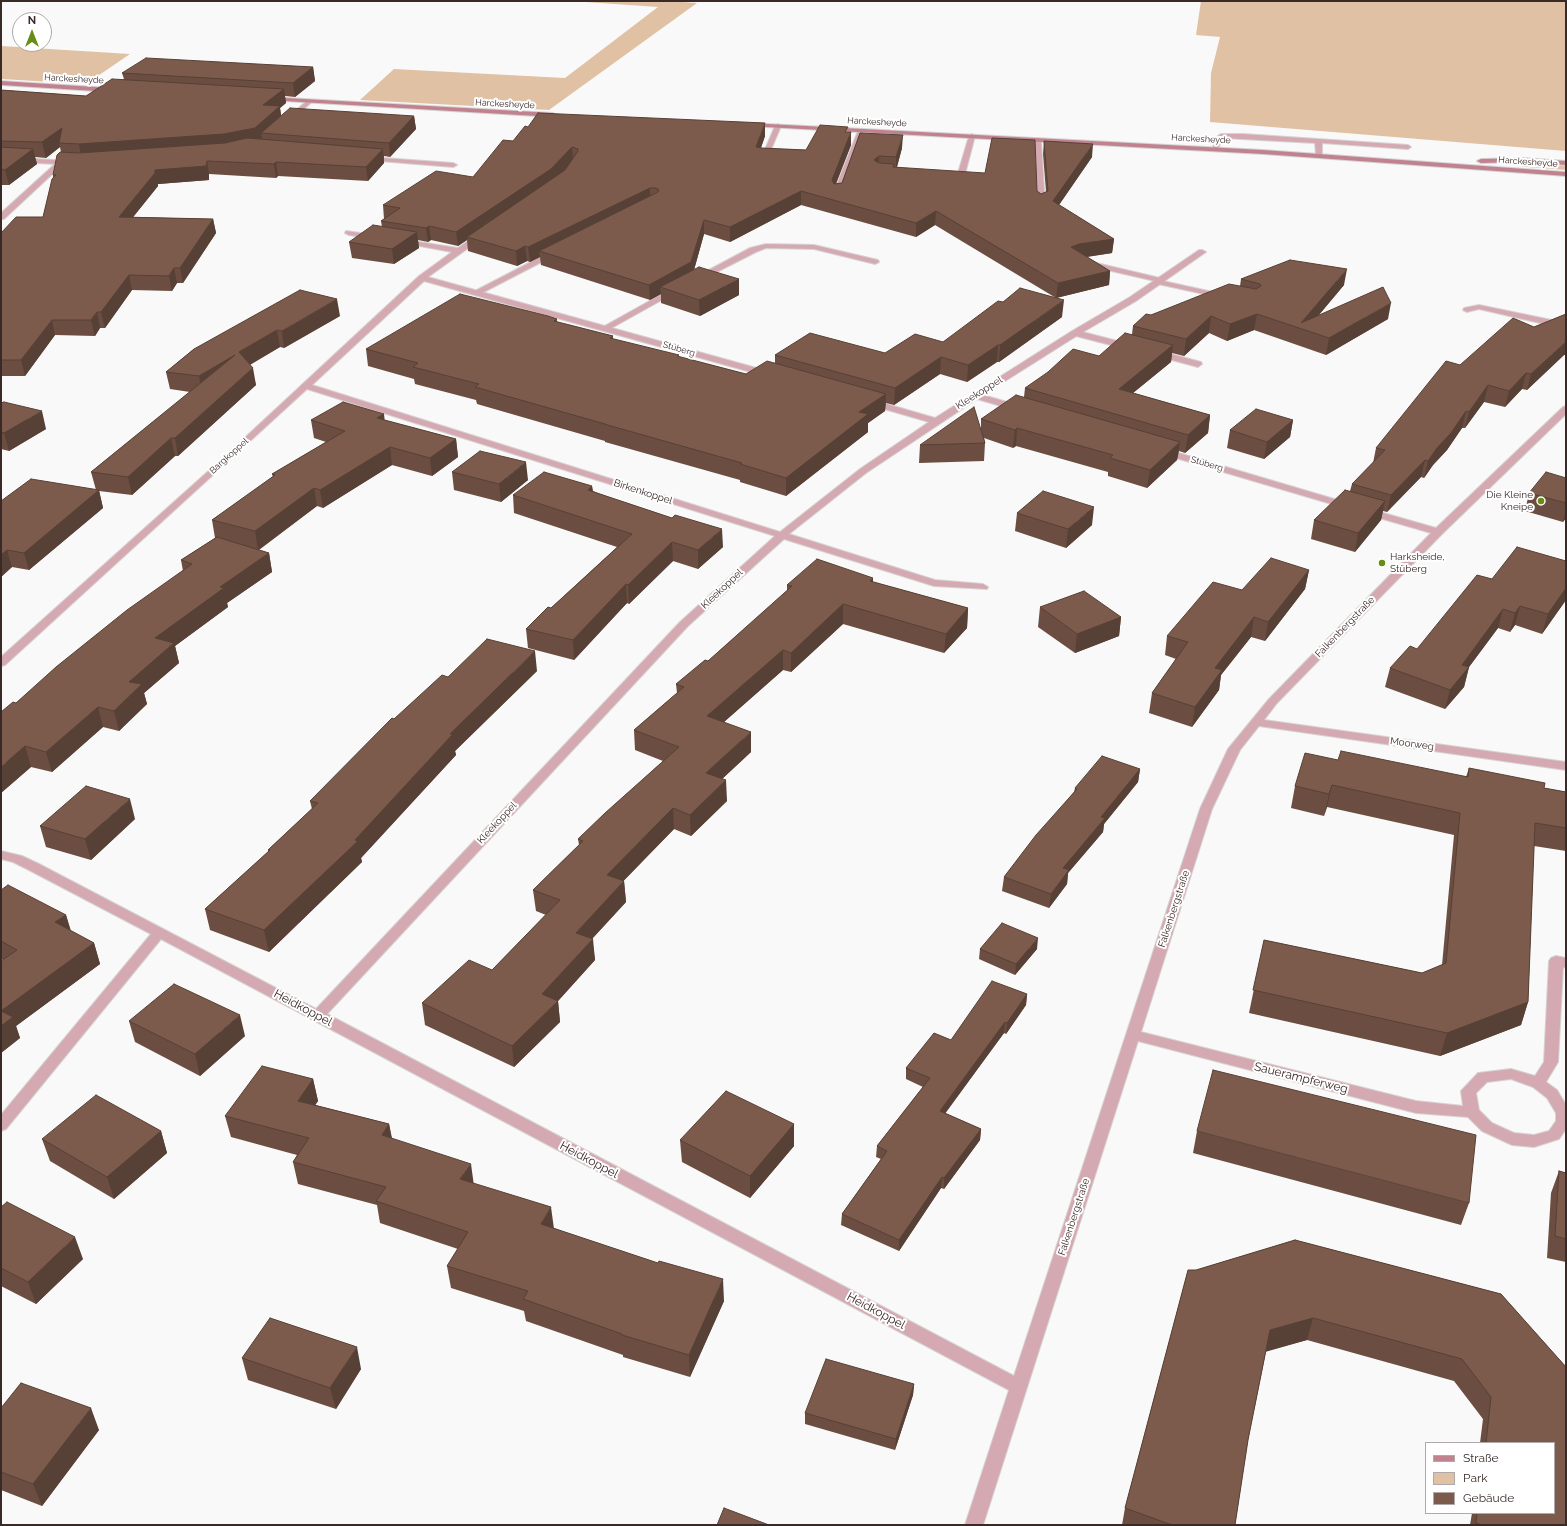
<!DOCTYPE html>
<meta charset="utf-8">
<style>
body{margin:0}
#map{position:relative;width:1567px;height:1526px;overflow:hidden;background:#f9f9f9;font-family:Raleway,sans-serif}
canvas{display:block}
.frame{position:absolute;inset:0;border:2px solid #392927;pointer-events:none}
.legend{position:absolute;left:1425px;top:1442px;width:130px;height:72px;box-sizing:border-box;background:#fff;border:1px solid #b0a9a9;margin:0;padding:5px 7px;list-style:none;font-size:12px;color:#392927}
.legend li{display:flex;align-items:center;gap:8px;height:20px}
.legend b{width:20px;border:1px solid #b0a9a9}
.north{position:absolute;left:12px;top:12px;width:40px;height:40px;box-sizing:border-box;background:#fff;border:1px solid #b0a9a9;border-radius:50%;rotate:0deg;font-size:11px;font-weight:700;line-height:16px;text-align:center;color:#392927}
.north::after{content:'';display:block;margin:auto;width:14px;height:18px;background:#688c15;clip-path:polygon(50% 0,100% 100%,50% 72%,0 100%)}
</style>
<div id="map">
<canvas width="1567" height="1526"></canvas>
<div class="frame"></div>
<ul class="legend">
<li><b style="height:5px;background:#c18290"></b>Straße</li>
<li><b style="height:11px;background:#e0c1a4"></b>Park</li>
<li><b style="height:11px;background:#7c5b4c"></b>Gebäude</li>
</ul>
<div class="north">N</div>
</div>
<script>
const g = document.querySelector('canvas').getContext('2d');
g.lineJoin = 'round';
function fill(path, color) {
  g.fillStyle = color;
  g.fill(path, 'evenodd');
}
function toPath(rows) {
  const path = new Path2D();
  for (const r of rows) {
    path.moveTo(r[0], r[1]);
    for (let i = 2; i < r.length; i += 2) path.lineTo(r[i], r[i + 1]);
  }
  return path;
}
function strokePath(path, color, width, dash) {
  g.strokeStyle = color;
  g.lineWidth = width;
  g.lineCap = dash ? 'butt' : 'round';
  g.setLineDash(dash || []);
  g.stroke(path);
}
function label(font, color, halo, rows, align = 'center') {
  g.font = font + ' Raleway,sans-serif';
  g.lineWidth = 4;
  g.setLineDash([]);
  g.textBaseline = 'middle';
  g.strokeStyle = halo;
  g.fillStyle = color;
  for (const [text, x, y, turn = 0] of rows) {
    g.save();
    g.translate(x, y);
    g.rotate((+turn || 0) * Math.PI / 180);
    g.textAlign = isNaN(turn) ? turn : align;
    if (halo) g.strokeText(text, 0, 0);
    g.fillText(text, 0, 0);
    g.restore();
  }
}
const green = toPath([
 [571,1,669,1,697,3,549,110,360,100,394,69,565,78,658,7],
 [1201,1,1566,1,1566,151,1210,122,1211,73,1220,37,1196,35],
 [1,46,130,54,86,84,1,79],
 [1525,162,1566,165,1566,170,1527,167,1514,165]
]);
const lane = toPath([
 [778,124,781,126,767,159,762,160,761,159,775,126,778,124],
 [861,129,864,131,841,194,840,196,834,196,833,194,858,131,861,129],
 [972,134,975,136,965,174,961,176,945,179,945,175,958,173,969,136,972,134],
 [1221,134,1243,134,1408,145,1411,147,1408,149,1322,143,1322,155,1319,157,1316,155,1315,143,1223,138,1217,150,1213,150,1212,149,1218,136,1221,134],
 [1038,138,1041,140,1045,205,1041,207,1037,205,1035,140,1038,138],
 [369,157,453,163,457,165,453,167,367,160,367,158,369,157],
 [766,244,814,245,878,260,879,262,875,264,814,249,766,248,756,252,701,280,698,280,694,278,750,248,766,244],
 [552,251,558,251,559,253,480,294,477,294,473,292,552,251],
 [1085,261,1088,261,1160,278,1163,278,1163,281,1222,294,1226,296,1222,298,1158,284,1155,284,1155,281,1085,265,1085,261],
 [671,289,674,289,678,291,608,330,602,330,601,328,671,289],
 [1479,305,1566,323,1566,329,1479,309,1467,312,1463,310,1464,308,1479,305],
 [1075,330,1133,345,1134,347,1130,350,1072,335,1071,333,1075,330],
 [1156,350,1201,362,1202,364,1198,367,1153,355,1152,353,1156,350]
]);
const street = toPath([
 [308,100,313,101,291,120,287,120,287,118,308,100],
 [1,157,72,161,76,163,72,165,62,165,4,219,1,219,1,213,55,164,1,161,1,157],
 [346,231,375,235,379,237,375,239,349,235,345,233,346,231],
 [478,234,481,234,485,236,428,277,771,372,772,374,768,377,765,376,424,281,312,385,780,532,860,469,929,422,867,404,865,402,867,400,873,400,935,418,1072,331,1130,297,1199,250,1202,250,1206,252,1136,301,1078,335,983,395,1021,406,1023,408,1021,410,1018,411,977,399,866,473,789,534,935,580,983,584,988,587,987,589,934,586,784,539,688,626,327,1014,1014,1376,1200,809,1228,749,1269,699,1431,533,1362,513,1361,511,1366,508,1436,528,1563,407,1566,406,1566,414,1442,534,1277,703,1264,720,1566,762,1566,770,1259,726,1240,750,1212,809,1141,1032,1416,1101,1463,1106,1461,1091,1478,1073,1511,1069,1535,1076,1544,1062,1549,961,1551,958,1556,956,1566,958,1566,968,1563,967,1558,1062,1546,1082,1557,1090,1566,1105,1566,1129,1559,1139,1534,1147,1512,1145,1482,1131,1468,1117,1416,1113,1138,1041,983,1525,965,1525,1009,1390,161,939,6,1129,1,1131,1,1115,151,934,29,870,13,862,1,859,1,851,22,856,39,864,316,1009,680,622,775,536,307,389,5,665,1,666,1,657,223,458,419,276,452,252,403,243,399,241,400,239,458,248,478,234],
 [1511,1079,1533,1087,1547,1098,1556,1113,1556,1121,1549,1131,1534,1135,1514,1133,1492,1123,1479,1110,1476,1093,1487,1082,1511,1079],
 [1162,448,1351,504,1353,506,1351,508,1345,508,1159,453,1157,451,1159,449,1162,448]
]);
const secondary = toPath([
 [1,81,111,88,114,90,111,92,1,85,1,81],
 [269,97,553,113,556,115,553,117,267,100,266,99,269,97],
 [749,123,1263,150,1566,172,1566,176,1263,154,747,126,747,124,749,123],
 [1523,158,1566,161,1566,165,1523,162,1481,163,1477,161,1481,159,1523,158]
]);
const wall = toPath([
 [313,67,315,81,295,97,285,96,286,103,280,108,281,116,414,116,416,129,390,157,384,156,384,163,368,181,278,176,276,178,209,174,209,180,158,184,158,186,133,217,213,219,216,233,183,283,177,283,172,291,132,290,105,328,100,328,95,336,55,335,25,376,1,376,1,233,43,217,53,177,53,175,61,152,60,147,46,158,35,157,37,164,9,185,1,185,1,90,86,96,124,79,122,73],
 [848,132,851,145,836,184,842,183,860,133,902,148,897,167,1037,191,1041,194,1046,192,1043,154,1044,141,1092,157,1059,205,1114,239,1112,253,1087,257,1110,271,1109,285,1056,298,935,225,916,237,801,205,730,242,704,234,694,270,739,295,700,316,661,303,661,294,650,300,541,265,540,257,530,262,527,261,517,266,468,251,467,240,458,246,431,240,428,242,418,240,419,248,394,264,352,258,349,242,382,227,381,221,384,219,383,205,473,177,513,141,765,136,761,148,806,150],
 [1241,279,1344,285,1319,315,1388,319,1326,355,1254,330,1227,341,1209,333,1184,356,1172,353,1171,362,1133,393,1210,415,1208,433,1185,453,1179,451,1177,460,1147,488,1108,476,1108,472,1016,446,1013,448,984,438,985,443,984,461,919,463,920,445,981,428,981,419,1024,397,1025,388,1099,356,1132,334,1133,326,1151,315,1240,286],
 [1566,314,1566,355,1564,355,1527,390,1522,389,1505,407,1484,402,1465,428,1462,428,1447,450,1433,465,1424,478,1421,477,1387,512,1383,511,1381,520,1355,552,1311,539,1314,520,1350,491,1352,484,1373,463,1376,448,1460,365,1534,327],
 [340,316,284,348,280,347,250,365,256,385,178,456,175,456,132,495,99,491,103,508,29,570,12,567,1,577,1,501,96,490,91,472,190,392,170,389,166,372,194,349],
 [1062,317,999,362,997,362,967,382,940,374,894,405,886,403,885,411,868,423,868,432,786,496,740,482,740,480,605,442,605,441,477,404,476,400,415,384,414,379,368,366,366,349,557,319,557,322,613,336,613,339,679,357,746,374,775,363,775,355,885,353,943,342],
 [1,403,46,429,9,451,1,449],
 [384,414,384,420,456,439,458,457,432,476,392,465,323,508,317,506,259,550,269,553,272,572,227,603,228,607,175,646,179,663,144,693,147,704,119,731,103,727,52,772,31,767,1,793,16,703,183,571,181,560,215,538,212,520,273,477,272,474,326,442,314,438,311,420],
 [1293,420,1290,437,1264,459,1227,448,1230,430],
 [452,472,528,480,501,502,454,490],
 [1566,478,1566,518,1563,522,1525,511,1529,493],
 [592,486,593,491,723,547,698,569,673,561,629,604,627,603,574,660,528,648,526,629,551,608,617,547,514,513,513,495],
 [1017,513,1092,525,1066,548,1015,531],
 [1566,561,1566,600,1542,634,1515,625,1510,632,1498,628,1469,667,1464,687,1445,709,1385,687,1390,668,1417,649,1492,579],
 [1309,570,1305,589,1265,641,1251,637,1221,675,1219,690,1192,727,1149,713,1152,693,1176,659,1165,655,1167,636],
 [873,582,968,608,967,628,944,653,843,624,791,672,783,670,724,722,751,752,722,779,727,801,691,836,674,829,623,881,624,881,626,902,592,939,595,960,558,1001,560,1022,514,1067,425,1025,422,1003,492,970,546,915,536,911,533,890,579,845,578,839,663,761,635,750,634,730,677,693,676,684,708,661,787,591,787,585],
 [1040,607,1121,617,1119,636,1075,653,1038,627],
 [537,671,455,751,456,755,361,858,362,862,269,952,210,930,205,909,268,852,268,850,312,809,310,801,394,719,448,677],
 [1338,760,1466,777,1469,768,1544,788,1566,792,1566,851,1534,846,1528,1002,1521,1025,1440,1056,1249,1013,1264,940,1422,973,1442,965,1454,835,1327,807,1324,816,1291,808,1295,786],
 [1140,769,1138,782,1104,824,1103,832,1068,873,1067,884,1049,908,1002,891,1004,877,1074,792,1075,788],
 [135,819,91,860,46,847,40,826],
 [1,890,66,915,71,931,94,943,100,964,16,1026,20,1038,1,1053,3,960,1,958],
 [980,949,1037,949,1015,975,979,959],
 [1027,994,1026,1005,1006,1034,1004,1033,945,1113,981,1129,980,1140,944,1189,941,1188,899,1251,841,1225,842,1214,881,1159,876,1157,877,1146,923,1087,906,1079,906,1068],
 [129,1021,245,1036,200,1076,135,1042],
 [313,1079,318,1101,315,1105,389,1124,392,1138,554,1228,724,1301,690,1377,623,1357,623,1355,526,1321,524,1311,451,1288,447,1266,458,1249,380,1223,377,1205,298,1184,293,1162,297,1155,231,1137,225,1116],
 [794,1124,794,1146,750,1198,682,1162,680,1140],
 [161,1131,167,1153,114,1199,50,1161,42,1139],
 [1197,1131,1469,1203,1461,1225,1193,1153],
 [1559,1171,1566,1173,1566,1262,1547,1258,1551,1193],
 [1,1207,83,1259,36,1304,1,1286],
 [1295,1240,1501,1294,1566,1367,1566,1525,1470,1525,1472,1513,1554,1513,1554,1443,1480,1443,1483,1419,1454,1381,1307,1340,1266,1351,1248,1440,1235,1525,1122,1525,1125,1508,1188,1270,1196,1270],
 [242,1358,361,1369,336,1409,248,1380],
 [914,1384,913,1395,895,1450,805,1424,805,1413],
 [1,1408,99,1430,42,1506,1,1490]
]);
const shadedWall = toPath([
 [313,67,315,81,295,97,293,83],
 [284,89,286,103,280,108,282,121,261,133,262,138,257,143,82,160,79,144,263,105],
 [414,116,416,129,390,157,389,143],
 [765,123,765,136,756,161,756,147],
 [62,128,59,143,60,147,46,158,42,142],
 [851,132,851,145,832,193,832,180],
 [903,135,902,148,896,170,896,157],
 [1093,144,1092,157,1052,215,1053,201],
 [572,147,573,161,552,183,467,237,467,240,458,246,456,232],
 [33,149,37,164,9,185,5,170],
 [383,149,384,163,368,181,366,167],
 [879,156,878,170,874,160],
 [207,161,209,174,209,180,158,184,158,186,122,231,119,217,155,170],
 [276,162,278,176,276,178,274,164],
 [650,188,650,202,539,251,540,257,530,262,528,247],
 [801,191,801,205,730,242,730,227],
 [936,211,935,225,916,237,916,223],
 [213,219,216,233,183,283,180,268],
 [704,220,704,234,692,277,660,287,661,294,650,300,649,285],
 [429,226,431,240,428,242,426,228],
 [417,232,419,248,394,264,392,249],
 [1114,239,1112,253,1078,258,1071,247,1079,244],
 [525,246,527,261,517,266,516,251],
 [174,268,177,283,172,291,169,276],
 [1347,269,1344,285,1306,330,1301,323],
 [1110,271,1109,285,1056,298,1058,283],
 [129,275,132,290,105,328,101,312],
 [739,279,739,295,700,316,699,300],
 [337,299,340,316,284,348,282,331],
 [1064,300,1062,317,999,362,1000,345],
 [1391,303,1388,319,1326,355,1329,338],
 [97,312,100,328,95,336,91,320],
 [1257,314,1254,330,1227,341,1230,324],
 [1211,316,1209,333,1184,356,1186,339],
 [52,320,55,335,25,376,21,360],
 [277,330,280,347,242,369,239,352],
 [1566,342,1566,355,1564,355,1527,390,1531,374],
 [998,345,997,362,967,382,968,365],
 [1173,345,1171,362,1117,406,1119,389],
 [235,355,202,393,199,376],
 [941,357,940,374,894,405,895,388],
 [253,368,256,385,178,456,175,438],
 [1526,373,1522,389,1505,407,1509,391],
 [1488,385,1484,402,1465,428,1469,412],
 [886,394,885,411,868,423,868,432,786,496,786,478,859,412],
 [42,411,46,429,9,451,4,433],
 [1466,411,1462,428,1447,450,1433,465,1424,478,1428,461,1437,448],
 [384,414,386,432,377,418],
 [1210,415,1208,433,1185,453,1188,435],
 [1293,420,1290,437,1264,459,1267,442],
 [1017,428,1016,446,1013,448,1015,430],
 [171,438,175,456,132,495,128,477],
 [456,439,458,457,432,476,430,458],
 [1180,442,1177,460,1147,488,1150,470],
 [390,447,392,465,323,508,320,490],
 [1425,460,1421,477,1387,512,1391,495],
 [526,462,528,480,501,502,499,484],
 [592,486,594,504,588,490],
 [314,488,317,506,258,550,255,531],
 [99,490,103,508,29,570,24,553],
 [1385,501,1381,520,1355,552,1358,533],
 [1094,507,1092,525,1066,548,1068,529],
 [1566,510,1566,518,1563,522],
 [722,529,723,547,698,569,698,550],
 [672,542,673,561,629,604,628,585],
 [7,550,12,567,1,577,1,555],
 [269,553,272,572,227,603,228,607,175,646,179,663,144,693,147,704,119,731,114,711,129,682,155,638,220,587],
 [1309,570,1305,589,1265,641,1268,622],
 [873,578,873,597,870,581],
 [626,584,627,603,574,660,573,640],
 [1566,588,1566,600,1542,634,1548,614],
 [843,604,843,624,791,672,791,653],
 [1520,606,1515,625,1510,632,1515,613],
 [968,608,967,628,944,653,946,634],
 [1503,609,1498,628,1469,667,1464,687,1445,709,1450,690,1462,665],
 [1121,617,1119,636,1075,653,1077,634],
 [1254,617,1251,637,1221,675,1219,690,1192,727,1195,707,1215,668],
 [783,650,783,670,708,736,707,716],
 [535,651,537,671,455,751,456,755,361,858,362,862,269,952,264,930,355,840,450,734],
 [98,707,103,727,52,772,46,752],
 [751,732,751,752,707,793,706,773],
 [25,746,31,767,1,793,1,767],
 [1140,769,1138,782,1104,824,1103,832,1068,873,1067,884,1049,908,1051,894,1063,868,1101,817],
 [726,780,727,801,691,836,690,815],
 [1332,785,1327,807,1324,816,1329,794],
 [130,799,135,819,91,860,85,839],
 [673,808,674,829,609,896,607,875],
 [624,881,626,902,578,954,576,933],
 [66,915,72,936,55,922],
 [1038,938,1037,949,1015,975,1016,964],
 [593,939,595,960,558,1001,560,1022,514,1067,512,1046,542,994],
 [94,943,100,964,16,1026,20,1038,1,1053,1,1011],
 [1027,994,1026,1005,1006,1034,1007,1023],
 [1528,1002,1521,1025,1440,1056,1447,1033],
 [240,1015,245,1036,200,1076,195,1054],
 [1005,1022,1004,1033,939,1122,940,1111],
 [313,1079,318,1101,303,1123,298,1101],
 [389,1124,393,1146,382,1135],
 [794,1124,794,1146,750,1198,750,1176],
 [981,1129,980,1140,944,1189,944,1178],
 [161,1131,167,1153,114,1199,107,1177],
 [471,1164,474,1186,460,1179],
 [942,1177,941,1188,899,1251,899,1240],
 [551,1207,554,1229,541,1224],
 [75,1237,83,1259,36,1304,28,1282],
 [723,1279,724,1301,690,1377,689,1355],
 [1313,1318,1307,1340,1265,1352,1270,1330],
 [357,1347,361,1369,336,1409,330,1388],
 [914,1384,913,1395,895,1450,896,1439],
 [91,1408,99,1430,42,1506,33,1484]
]);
const building = toPath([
 [146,58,313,67,293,83,122,73,146,58],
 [112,79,284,89,263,105,280,106,255,128,224,134,79,144,59,143,62,128,42,142,1,141,1,90,86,96,112,79],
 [290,108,414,116,389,143,261,133,290,108],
 [538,113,765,123,756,147,762,148,806,150,820,125,848,127,845,132,851,132,832,180,834,184,842,183,860,133,903,135,896,157,879,156,874,160,879,163,894,164,893,167,985,173,992,138,1035,140,1037,191,1041,194,1048,191,1044,141,1093,144,1053,201,1114,239,1079,244,1071,247,1110,271,1058,283,936,211,916,223,801,191,730,227,704,220,691,262,649,285,539,251,658,192,659,190,656,188,650,188,528,247,525,246,516,251,467,237,565,170,578,151,578,149,572,147,551,169,456,232,429,226,426,228,381,221,400,208,383,205,436,171,473,177,503,140,513,141,525,126,528,127,538,113],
 [247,138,383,149,366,167,276,162,274,164,207,161,206,166,155,170,155,173,119,217,213,219,180,268,174,268,169,276,129,275,101,312,97,312,91,320,52,320,21,360,1,360,1,233,16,217,43,217,52,179,56,175,53,175,57,155,60,152,79,153,225,143,247,138],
 [1,147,33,149,5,170,1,169,1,147],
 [373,225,417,232,392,249,349,242,373,225],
 [1290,260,1347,269,1301,323,1383,287,1391,303,1329,338,1257,314,1230,324,1211,316,1186,339,1133,326,1146,314,1151,315,1229,284,1256,289,1261,286,1260,284,1241,279,1290,260],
 [699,267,739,279,699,300,660,287,699,267],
 [1020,288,1064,300,1000,345,998,345,968,365,941,357,895,388,775,355,810,333,885,353,915,334,943,342,998,301,1003,302,1020,288],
 [300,290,337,299,282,331,277,330,239,352,253,368,175,438,171,438,128,477,91,472,235,355,199,376,166,372,194,349,300,290],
 [460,294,548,316,557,319,554,321,613,336,610,338,679,355,677,356,746,374,767,361,886,394,859,412,868,414,786,478,740,464,742,463,604,424,605,424,475,387,479,384,413,367,418,363,366,349,460,294],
 [1566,314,1566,342,1531,374,1526,373,1509,391,1488,385,1469,412,1466,411,1451,433,1437,448,1428,461,1425,460,1391,495,1352,484,1385,450,1376,448,1446,361,1460,365,1513,318,1534,327,1566,314],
 [1125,333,1173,345,1119,389,1210,415,1188,435,1025,388,1048,372,1073,349,1099,356,1125,333],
 [1016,395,1180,442,1150,470,1110,458,1113,455,1017,428,1015,430,981,419,1016,395],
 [4,402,42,411,4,433,1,432,1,403,4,402],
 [343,402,384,414,377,418,456,439,430,458,390,447,320,490,314,488,255,531,212,520,275,475,272,474,345,431,311,420,343,402],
 [974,407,985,443,920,445,974,407],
 [1256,409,1293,420,1267,442,1230,430,1256,409],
 [480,451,526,462,499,484,452,472,480,451],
 [544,472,592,486,588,490,672,518,675,515,722,529,698,550,672,542,628,585,626,584,573,640,526,629,548,607,551,608,632,534,513,495,544,472],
 [1546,472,1566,478,1566,503,1529,493,1546,472],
 [31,479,99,490,24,553,7,550,1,555,1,501,31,479],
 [1345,490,1385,501,1358,533,1314,520,1345,490],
 [1043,491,1094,507,1068,529,1017,513,1043,491],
 [217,537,269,553,220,587,224,588,155,638,174,643,129,682,142,684,114,711,98,707,46,752,25,746,1,767,1,712,13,702,16,703,56,667,127,610,192,564,181,560,217,537],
 [1517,547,1566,561,1566,588,1548,614,1520,606,1515,613,1503,609,1462,665,1469,667,1450,690,1390,668,1410,646,1417,649,1477,575,1492,579,1517,547],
 [1271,558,1309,570,1268,622,1254,617,1215,668,1222,670,1195,707,1152,693,1188,642,1167,636,1213,582,1242,590,1271,558],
 [817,559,873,578,870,581,968,608,946,634,843,604,791,653,783,650,707,716,751,732,706,773,726,780,690,815,673,808,607,875,624,881,576,933,593,939,542,994,558,1001,512,1046,422,1003,469,960,492,970,560,900,533,890,583,841,578,839,605,813,679,747,634,730,684,687,676,684,705,660,708,661,792,586,787,585,817,559],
 [1084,591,1121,617,1077,634,1040,607,1084,591],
 [487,639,535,651,450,734,453,734,355,840,358,841,264,930,205,909,270,850,268,850,318,803,310,801,392,718,394,719,442,675,448,677,487,639],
 [1341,751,1468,777,1469,768,1545,783,1544,788,1566,792,1566,828,1535,823,1528,1002,1447,1033,1253,990,1264,940,1422,973,1446,963,1460,813,1332,785,1329,794,1295,786,1305,753,1338,760,1341,751],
 [1102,756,1140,769,1101,817,1105,818,1063,868,1069,870,1051,894,1004,877,1036,835,1077,789,1075,788,1102,756],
 [86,786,130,799,85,839,40,826,86,786],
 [8,885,66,915,55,922,94,943,1,1011,13,1017,1,1026,1,961,17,950,1,941,1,890,8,885],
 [1002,923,1038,938,1016,964,980,949,1002,923],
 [992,981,1027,994,1007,1023,1005,1022,940,1111,981,1129,944,1178,942,1177,899,1240,842,1214,887,1151,877,1146,930,1078,906,1068,934,1033,951,1040,992,981],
 [174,984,240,1015,195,1054,129,1021,174,984],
 [262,1066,313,1079,298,1101,389,1124,382,1135,471,1164,460,1179,551,1207,541,1224,658,1263,659,1261,723,1279,689,1355,622,1335,622,1334,523,1299,528,1291,447,1266,468,1232,376,1201,386,1187,293,1162,309,1138,225,1116,262,1066],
 [1213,1070,1476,1135,1469,1203,1197,1131,1213,1070],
 [726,1091,794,1124,750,1176,680,1140,726,1091],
 [96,1095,161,1131,107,1177,42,1139,96,1095],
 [1559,1171,1566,1173,1566,1239,1555,1236,1559,1171],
 [7,1202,75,1237,28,1282,1,1268,1,1207,7,1202],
 [1295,1240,1501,1294,1566,1367,1566,1525,1482,1525,1476,1523,1477,1513,1554,1513,1554,1443,1486,1443,1491,1397,1462,1359,1313,1318,1270,1330,1248,1440,1235,1525,1172,1525,1125,1508,1188,1270,1196,1270,1295,1240],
 [270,1318,357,1347,330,1388,242,1358,270,1318],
 [826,1359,914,1384,896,1439,805,1413,826,1359],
 [21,1383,91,1408,33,1484,1,1472,1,1408,21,1383],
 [724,1508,769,1525,717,1525,724,1508]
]);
const markers = [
 [1541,501,4,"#688c15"],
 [1382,563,4,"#688c15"]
];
const farStreetnames = [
 ["Harckesheyde",74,79,3],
 ["Harckesheyde",505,104,3],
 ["Harckesheyde",877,122,3],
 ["Harckesheyde",1201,139,3],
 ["Harckesheyde",1528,162,4],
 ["Stüberg",679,349,16],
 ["Bargkoppel",229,456,-42],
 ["Stüberg",1207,464,16]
];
const streetNames = [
 ["Kleekoppel",979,393,-32],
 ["Birkenkoppel",643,492,18],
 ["Kleekoppel",722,589,-43],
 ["Falkenbergstraße",1345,627,-46],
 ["Moorweg",1412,744,8],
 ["Kleekoppel",497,823,-47],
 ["Falkenbergstraße",1174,909,-72],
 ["Falkenbergstraße",1074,1217,-72]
];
const poiNames = [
 ["Die Kleine",1533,495],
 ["Kneipe",1533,507],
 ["Harksheide,",1390,557,"left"],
 ["Stüberg",1390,569,"left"]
];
const nearStreetnames = [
 ["Heidkoppel",303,1008,28],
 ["Sauerampferweg",1301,1078,14],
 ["Heidkoppel",589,1160,28],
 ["Heidkoppel",876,1311,28]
];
fill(green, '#e0c1a4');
strokePath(lane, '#d6d4d3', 2);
strokePath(street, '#d6d4d3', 2);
strokePath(secondary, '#d6d4d3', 2);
fill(lane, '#d5a9b2');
fill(street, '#d5a9b2');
fill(secondary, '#c18290');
fill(wall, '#6b4e41');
fill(shadedWall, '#574035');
fill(building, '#7c5b4c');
strokePath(building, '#574035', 1);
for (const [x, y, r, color] of markers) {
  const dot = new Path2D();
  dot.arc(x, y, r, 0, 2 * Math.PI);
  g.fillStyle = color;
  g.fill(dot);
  strokePath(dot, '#fff', 1.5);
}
label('9px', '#392927', '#fff', farStreetnames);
label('10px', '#392927', '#fff', streetNames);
label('10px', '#392927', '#fff', poiNames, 'right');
label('12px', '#392927', '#fff', nearStreetnames);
</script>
